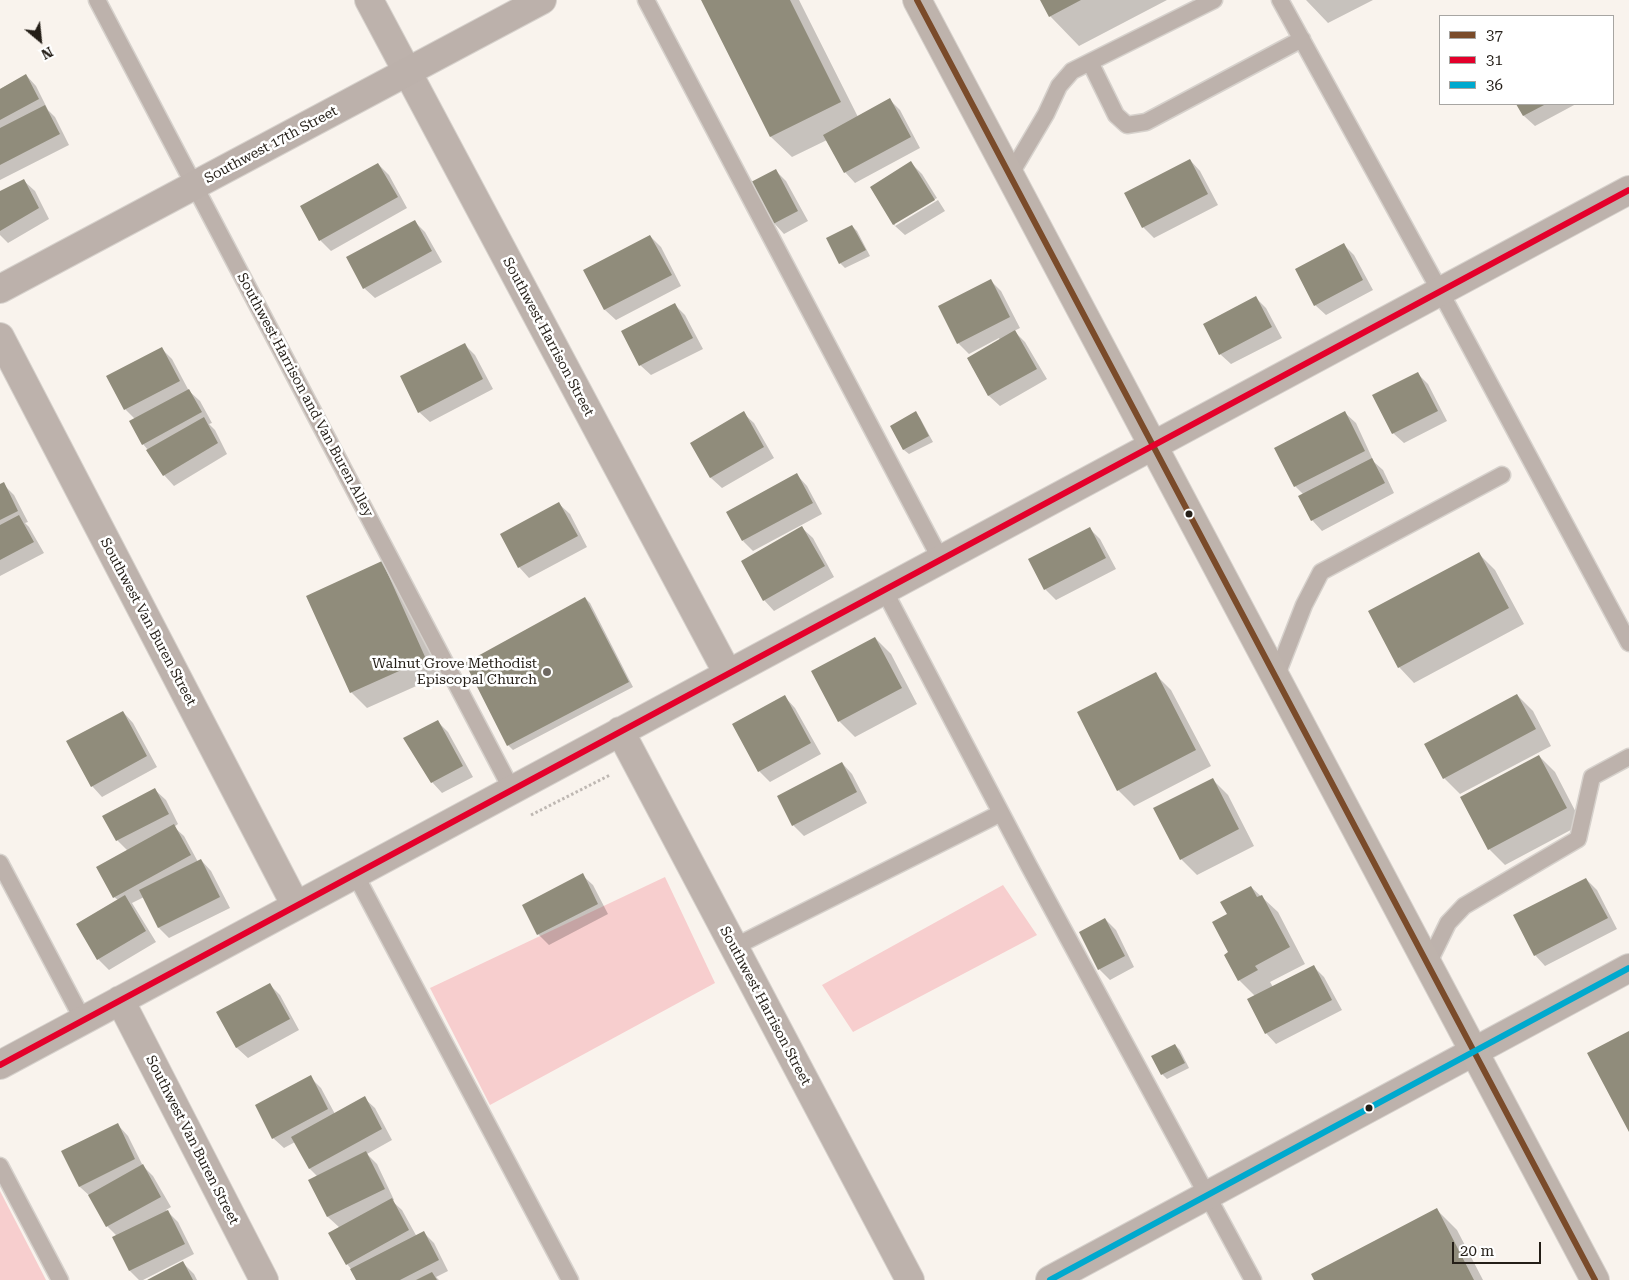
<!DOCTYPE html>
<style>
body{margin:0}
#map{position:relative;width:1629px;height:1280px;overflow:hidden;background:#f9f3ed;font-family:"Roboto Serif",serif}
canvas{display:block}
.legend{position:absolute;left:1439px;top:15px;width:175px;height:90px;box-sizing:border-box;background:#fff;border:1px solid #a7a5a2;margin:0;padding:6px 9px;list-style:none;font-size:15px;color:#241e17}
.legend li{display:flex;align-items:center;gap:10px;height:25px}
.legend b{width:25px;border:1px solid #a7a5a2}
.north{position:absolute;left:15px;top:15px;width:50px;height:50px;-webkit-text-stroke:4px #fff;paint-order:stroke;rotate:152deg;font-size:14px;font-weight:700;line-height:20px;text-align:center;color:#241e17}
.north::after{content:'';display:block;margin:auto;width:18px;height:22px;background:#241e17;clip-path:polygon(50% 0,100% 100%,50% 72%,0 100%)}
.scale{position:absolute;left:1452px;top:1242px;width:89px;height:22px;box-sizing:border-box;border:2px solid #241e17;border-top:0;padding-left:6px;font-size:15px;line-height:18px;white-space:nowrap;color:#241e17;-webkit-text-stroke:4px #fff;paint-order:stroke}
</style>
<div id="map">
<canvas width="1629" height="1280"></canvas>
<ul class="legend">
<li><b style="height:6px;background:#7a4b2a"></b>37</li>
<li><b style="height:6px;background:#e4002b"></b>31</li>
<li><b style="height:6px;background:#00a9ce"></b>36</li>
</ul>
<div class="north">N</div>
<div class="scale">20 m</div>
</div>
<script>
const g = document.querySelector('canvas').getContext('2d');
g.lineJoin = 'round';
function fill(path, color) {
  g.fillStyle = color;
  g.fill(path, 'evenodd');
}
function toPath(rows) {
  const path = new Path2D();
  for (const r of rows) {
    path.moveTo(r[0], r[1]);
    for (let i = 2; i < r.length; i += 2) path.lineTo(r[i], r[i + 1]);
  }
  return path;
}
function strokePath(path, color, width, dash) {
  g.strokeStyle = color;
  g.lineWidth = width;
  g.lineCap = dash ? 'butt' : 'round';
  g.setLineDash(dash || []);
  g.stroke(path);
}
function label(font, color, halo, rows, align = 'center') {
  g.font = font + ' "Roboto Serif",serif';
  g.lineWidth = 5;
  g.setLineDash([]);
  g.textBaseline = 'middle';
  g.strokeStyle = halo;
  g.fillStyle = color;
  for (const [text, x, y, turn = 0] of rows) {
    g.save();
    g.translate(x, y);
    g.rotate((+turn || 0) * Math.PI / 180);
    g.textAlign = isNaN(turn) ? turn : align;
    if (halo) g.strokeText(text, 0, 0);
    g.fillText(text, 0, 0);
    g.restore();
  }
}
const green = toPath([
 [665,877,715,983,490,1105,430,988],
 [1003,885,1037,935,853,1032,822,985],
 [0,1191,46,1280,0,1280]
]);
const shadow = toPath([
 [702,0,799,0,858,117,890,100,900,110,920,148,855,183,845,172,827,140,792,157,771,137],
 [1041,0,1167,0,1079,46,1050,16],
 [1306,0,1373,0,1328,23],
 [26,75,36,86,48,110,55,117,69,145,0,180,0,89],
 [1518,104,1576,104,1535,126,1524,116],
 [1190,160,1200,171,1218,205,1154,238,1143,227,1126,193],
 [911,163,922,174,937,198,895,223,895,226,872,187],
 [378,164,389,175,407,208,331,251,320,240,302,207],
 [776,171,786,181,808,221,784,234,774,223],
 [24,181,35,191,49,219,8,243,0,235,0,193],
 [938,200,945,211,905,235,895,226],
 [414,221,425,232,442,262,375,298,364,288],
 [852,226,857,231,870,256,845,268,840,263],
 [650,236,661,247,681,286,616,320,605,310,585,270],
 [1344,245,1354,255,1373,290,1326,315,1315,305],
 [990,280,1001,291,1020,328,1014,331,1025,342,1047,379,1000,406,989,396,968,359,1000,340,999,338,969,354,958,343],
 [1256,298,1266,308,1282,338,1231,364,1220,354],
 [675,305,685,315,703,349,651,375,640,365],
 [464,344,475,355,493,389,430,422,419,412],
 [161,348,172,359,189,391,200,401,212,423,209,424,215,430,227,454,174,486,164,475,148,450,143,444,135,419,125,409],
 [1418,374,1428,384,1447,421,1404,443,1393,433],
 [743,413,754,423,774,458,722,488,711,478,691,443],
 [915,413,920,418,933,442,909,454,904,450,892,426],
 [1345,413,1356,423,1374,462,1383,470,1394,493,1322,531,1312,520,1304,495,1295,486],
 [797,475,807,486,822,514,753,551,743,541],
 [3,484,14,495,28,522,25,523,29,527,44,553,0,576,0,486],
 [559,504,570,514,587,547,529,578,519,567],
 [802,528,813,538,834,577,774,611,764,600],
 [1090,529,1100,539,1116,569,1056,600,1045,589],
 [1479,554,1495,570,1524,624,1414,683,1399,667],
 [382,563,397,579,441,675,367,708,351,692],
 [585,598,590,603,633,687,513,750,508,745],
 [875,638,891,654,917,704,855,737,839,721],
 [1155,674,1171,690,1211,766,1134,806,1118,790],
 [1517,695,1533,711,1551,746,1460,794,1444,778],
 [785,697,795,708,821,754,770,782,759,771],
 [123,712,133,723,157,767,102,797,92,786],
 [437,721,448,732,473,777,442,793,432,782],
 [1539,756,1555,772,1582,824,1505,865,1489,849],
 [842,763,852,774,867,803,804,836,793,825],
 [1212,779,1228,795,1254,846,1197,875,1181,859],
 [155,790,166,800,178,824,174,827,184,836,198,862,201,860,211,871,230,908,169,938,159,928,144,897,132,903,156,942,109,970,98,959,118,900,114,897,128,851,117,840],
 [582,875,593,885,608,914,549,945,538,934],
 [1586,879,1597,890,1617,929,1545,966,1535,955],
 [1251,887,1278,912,1305,964,1270,982,1273,987,1314,967,1324,977,1342,1010,1276,1044,1266,1033,1255,996,1239,980,1230,953,1229,914],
 [1105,919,1116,930,1134,967,1110,980,1099,969],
 [270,985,280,995,299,1030,248,1058,237,1048,218,1013],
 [1175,1045,1180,1050,1189,1068,1167,1079,1162,1074],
 [310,1077,321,1088,335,1114,364,1098,375,1108,392,1140,367,1154,377,1164,394,1200,392,1201,402,1210,417,1237,424,1233,434,1243,448,1271,436,1277,439,1280,358,1280,352,1270,347,1264,340,1228,328,1217,310,1181,318,1177,310,1169,295,1142,284,1148,273,1138],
 [118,1125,128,1136,143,1166,153,1176,171,1207,166,1210,178,1222,194,1254,143,1280,139,1280,130,1271,113,1238,117,1236,107,1226,92,1198,80,1187,63,1152],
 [1436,1209,1457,1230,1483,1280,1316,1280],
 [183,1263,194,1274,197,1280,150,1280]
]);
const building = toPath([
 [701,0,790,0,841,102,770,137],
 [1040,0,1081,0,1049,17],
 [26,74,39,99,0,120,0,89],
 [890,98,911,137,844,173,823,135],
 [1516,104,1546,104,1523,116],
 [45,105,60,134,0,165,0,128],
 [1190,159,1208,194,1142,228,1124,193],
 [911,161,935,200,893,225,870,187],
 [378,163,398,197,319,241,300,206],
 [776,169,798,211,773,224,751,182],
 [24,179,39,208,0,231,0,191],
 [415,220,432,251,363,289,346,257],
 [852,225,866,250,839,264,826,238],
 [650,235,672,275,604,310,583,270],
 [1344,243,1363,280,1314,306,1295,269],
 [991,279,1010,317,957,344,938,306],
 [1256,296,1272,327,1219,355,1203,324],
 [675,303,693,338,639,366,621,331],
 [1015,330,1037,369,988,396,967,358],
 [465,343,483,379,418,413,400,376],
 [162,347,180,381,124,410,106,376],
 [1418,372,1438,411,1392,434,1372,395],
 [189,389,202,412,142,445,129,421],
 [744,411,764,447,710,478,690,443],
 [916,411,929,436,903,450,890,426],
 [1345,411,1365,451,1294,487,1274,448],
 [204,417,218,443,163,476,146,450],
 [1372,458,1385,483,1311,521,1298,496],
 [797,473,813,503,742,541,726,512],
 [4,482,18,511,0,520,0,484],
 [559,502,578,536,518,568,500,534],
 [19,515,34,542,0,560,0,525],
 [802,526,825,566,763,601,741,561],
 [1090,527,1106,558,1044,590,1028,559],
 [1479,552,1509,608,1398,668,1368,611],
 [382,561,426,659,350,693,306,596],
 [585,597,629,682,507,746,465,663],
 [875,637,902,688,838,722,811,671],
 [1156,672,1196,750,1117,791,1077,712],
 [1517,694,1536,729,1443,779,1424,744],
 [785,695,811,743,758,772,732,724],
 [123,711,147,756,91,787,66,741],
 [438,720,463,766,431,783,403,738],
 [1539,755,1567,808,1488,850,1460,797],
 [842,762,857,792,792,826,777,796],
 [1213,778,1239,829,1180,860,1153,808],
 [155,788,169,814,116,841,102,816],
 [174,824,191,855,113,898,96,867],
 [201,859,220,897,158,928,139,890],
 [583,873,598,904,537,935,522,905],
 [1586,878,1608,918,1534,956,1513,915],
 [1251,886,1257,897,1262,895,1290,947,1255,966,1258,970,1238,981,1224,955,1228,952,1212,922,1227,914,1220,902],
 [125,895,146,931,97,960,76,924],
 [1105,918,1125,956,1098,970,1079,932],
 [1314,965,1332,1000,1265,1034,1247,999],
 [270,983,290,1019,236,1048,216,1012],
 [1629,1031,1629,1132,1587,1053],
 [1175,1044,1185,1063,1161,1075,1151,1056],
 [311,1075,328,1109,272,1139,255,1105],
 [365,1096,382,1129,309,1169,291,1137],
 [118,1123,135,1159,79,1187,61,1151],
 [366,1151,385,1189,327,1217,308,1180],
 [143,1164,161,1197,106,1227,88,1195],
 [392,1198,409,1230,346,1265,328,1233],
 [1437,1208,1474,1280,1314,1280,1311,1274],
 [168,1210,185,1244,129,1271,112,1237],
 [424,1231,439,1260,400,1280,356,1280,350,1269],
 [183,1261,193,1280,147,1280],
 [432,1272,437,1280,416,1280]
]);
const path = toPath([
 [531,815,610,775]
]);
const lane = toPath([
 [97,0,512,790],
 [646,0,941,560],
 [1280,0,1440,291,1629,643],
 [1090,62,1116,115,1127,125,1146,122,1302,39],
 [1010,175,1046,114,1059,86,1072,71,1214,0],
 [884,590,1029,866,1253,1280],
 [1276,677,1304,605,1321,572,1502,475],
 [0,863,83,1020],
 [355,874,570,1280],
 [734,947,1001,813],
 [1428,964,1448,923,1464,906,1578,839,1592,777,1629,757],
 [0,1166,60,1280]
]);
const street = toPath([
 [369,0,728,674],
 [0,337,296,906],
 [620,731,910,1280],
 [120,1000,264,1280],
 [0,1065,1629,190],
 [1050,1280,1629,968]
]);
const secondary = toPath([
 [0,289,542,0]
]);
const primary = toPath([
 [917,0,1595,1280]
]);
const bus1 = toPath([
 [917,0,1595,1280]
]);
const bus2 = toPath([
 [0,1065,1629,190]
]);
const bus3 = toPath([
 [1050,1280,1629,968]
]);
const markers = [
 [1189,514,4.5,"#241e17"],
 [547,672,5,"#6f6962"],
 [1369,1108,4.5,"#241e17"]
];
const streetNames = [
 ["Southwest 17th Street",271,145,-28],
 ["Southwest Harrison Street",548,337,62],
 ["Southwest Harrison and Van Buren Alley",305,395,62],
 ["Southwest Van Buren Street",148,622,62],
 ["Southwest Harrison Street",765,1006,62],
 ["Southwest Van Buren Street",192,1140,63]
];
const poiNames = [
 ["Walnut Grove Methodist",537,664],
 ["Episcopal Church",537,680]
];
fill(green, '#f7cece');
fill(shadow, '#0003');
fill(building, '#908c7b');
strokePath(lane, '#d6d1cc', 19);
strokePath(street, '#d6d1cc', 30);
strokePath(secondary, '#d6d1cc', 30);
strokePath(primary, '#d6d1cc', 30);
strokePath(path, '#beb7b2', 3, [2.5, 2.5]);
strokePath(lane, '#bdb2ac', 16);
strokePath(street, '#bdb2ac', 28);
strokePath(secondary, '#bcb1ab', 28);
strokePath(primary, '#beb3ac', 28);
strokePath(bus1, '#7a4b2a', 6);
strokePath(bus2, '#e4002b', 6);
strokePath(bus3, '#00a9ce', 6);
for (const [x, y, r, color] of markers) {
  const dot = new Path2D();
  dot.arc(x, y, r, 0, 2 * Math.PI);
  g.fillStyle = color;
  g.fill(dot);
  strokePath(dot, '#fff', 2);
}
label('14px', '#241e17', '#fff', streetNames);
label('14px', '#241e17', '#fff', poiNames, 'right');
</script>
